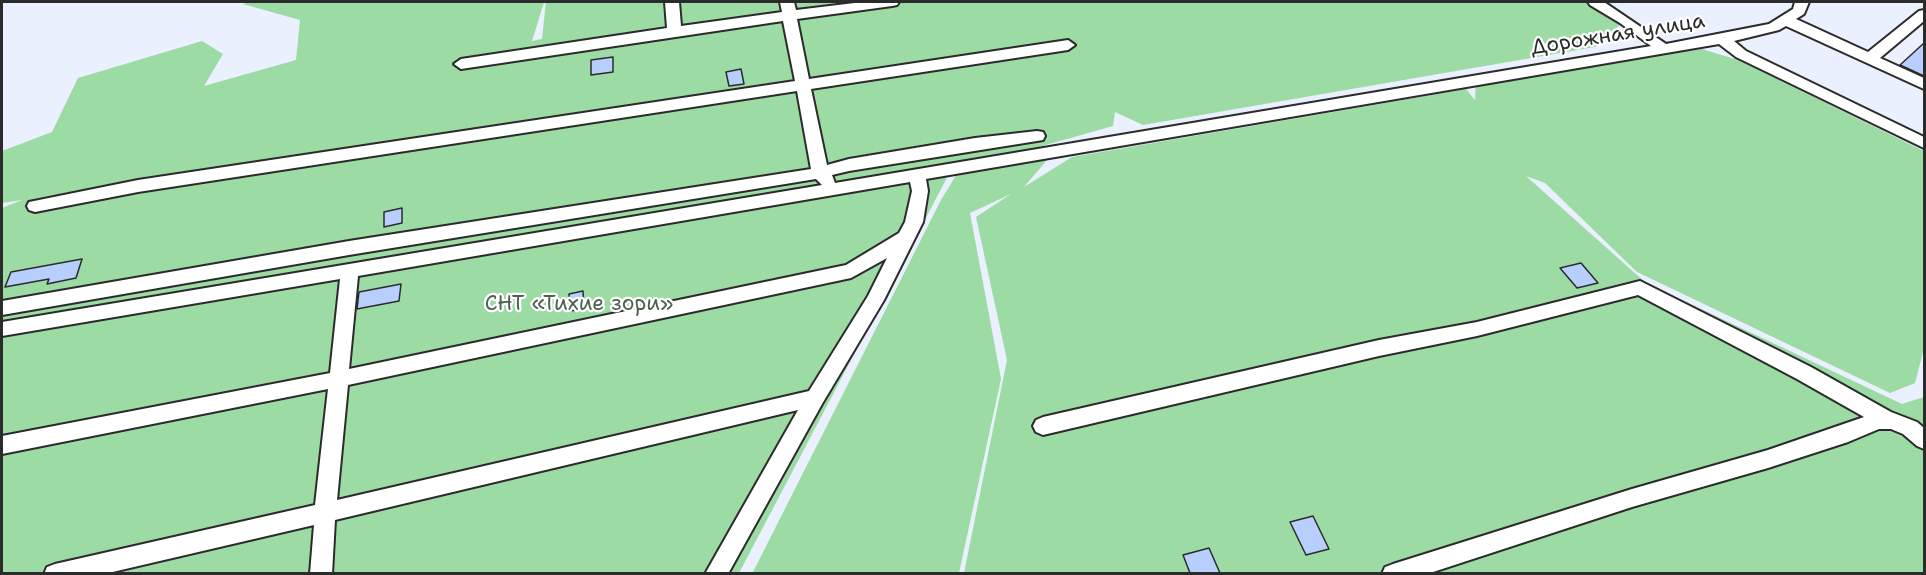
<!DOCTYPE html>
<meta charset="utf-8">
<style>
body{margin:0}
#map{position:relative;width:1926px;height:575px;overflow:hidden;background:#eaf0fe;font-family:"Shantell Sans",sans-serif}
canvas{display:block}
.frame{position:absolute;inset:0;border:3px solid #2b2b2b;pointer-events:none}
</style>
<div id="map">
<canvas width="1926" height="575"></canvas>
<div class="frame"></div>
</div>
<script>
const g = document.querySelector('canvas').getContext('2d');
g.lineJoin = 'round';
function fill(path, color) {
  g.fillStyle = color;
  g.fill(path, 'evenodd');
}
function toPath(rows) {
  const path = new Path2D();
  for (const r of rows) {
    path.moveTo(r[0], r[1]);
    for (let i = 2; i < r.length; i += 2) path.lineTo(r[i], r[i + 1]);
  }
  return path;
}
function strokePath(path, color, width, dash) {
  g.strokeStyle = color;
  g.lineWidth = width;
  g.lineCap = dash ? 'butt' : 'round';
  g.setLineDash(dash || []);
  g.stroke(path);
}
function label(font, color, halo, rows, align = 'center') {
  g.font = font + ' "Shantell Sans",sans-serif';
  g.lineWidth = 4.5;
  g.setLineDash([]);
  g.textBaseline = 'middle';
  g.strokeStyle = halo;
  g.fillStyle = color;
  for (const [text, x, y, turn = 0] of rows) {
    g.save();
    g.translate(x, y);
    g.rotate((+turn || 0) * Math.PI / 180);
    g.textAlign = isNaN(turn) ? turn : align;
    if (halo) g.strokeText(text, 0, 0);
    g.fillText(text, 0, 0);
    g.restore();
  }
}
const green = toPath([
 [249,2,544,2,532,41,542,39,546,2,1591,2,1622,23,1595,47,1143,125,1115,112,1113,126,950,172,739,573,2,573,2,208,22,200,2,203,2,151,52,132,78,78,202,41,223,54,204,86,296,60,300,20,243,4],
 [1702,49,1738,60,1924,151,1924,348,1915,383,1890,393,1637,272,1545,183,1526,176,1646,283,1902,404,1924,397,1924,573,964,573,1007,360,976,217,1011,194,970,213,1001,379,959,573,752,574,941,200,957,174,1047,160,1024,187,1072,157,1466,89,1475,100,1476,81]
]);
const building = toPath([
 [1924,43,1924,76,1900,65,1924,43],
 [613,57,613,72,591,75,591,60,613,57],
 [741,69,744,84,729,86,726,72,741,69],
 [402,208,402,223,384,227,384,212,402,208],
 [82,259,76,278,47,284,49,279,5,287,11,272,82,259],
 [1581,263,1598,283,1577,288,1560,268,1581,263],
 [401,284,399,301,357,309,359,292,401,284],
 [583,291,584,309,570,311,569,294,583,291],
 [1313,516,1329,549,1306,555,1290,522,1313,516],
 [1209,548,1220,573,1190,573,1183,555,1209,548]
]);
const minor = toPath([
 [665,2,679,2,681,26,782,12,780,2,794,2,796,10,863,2,899,2,897,5,892,6,797,19,809,79,1068,40,1075,45,1068,50,811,89,827,165,849,159,975,138,1037,131,1043,132,1045,136,1043,140,1037,141,849,171,832,175,835,183,1651,46,1620,23,1590,5,1588,2,1604,2,1666,44,1769,24,1793,9,1795,2,1809,2,1804,14,1796,19,1868,52,1919,11,1924,10,1924,21,1880,58,1924,78,1924,89,1786,26,1779,30,1734,41,1746,51,1924,137,1924,148,1736,57,1719,44,926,179,928,191,923,222,884,300,822,404,728,574,705,574,798,410,335,520,332,574,310,574,314,525,104,574,44,574,47,567,55,564,315,505,328,389,2,454,2,436,330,373,340,279,2,336,2,322,822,185,816,179,349,255,2,315,2,301,349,241,811,169,797,91,138,192,35,212,29,210,27,206,29,202,138,180,795,81,783,21,461,69,454,64,461,59,667,28,665,2],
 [910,182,912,191,905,222,899,233,846,265,349,369,358,276,910,182],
 [887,258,868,296,809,391,337,500,348,385,851,278,887,258],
 [1640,281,1811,367,1891,412,1917,422,1924,428,1924,449,1917,446,1903,434,1891,429,1879,429,1848,442,1768,468,1632,507,1427,574,1382,574,1385,567,1393,564,1632,489,1768,450,1864,417,1797,379,1638,295,1477,336,1379,356,1043,435,1036,432,1033,426,1036,420,1043,417,1379,340,1477,322,1640,281]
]);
const streetNames = [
 ["Дорожная улица",1618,35,-9]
];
const parkNames = [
 ["СНТ «Тихие зори»",579,305]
];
fill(green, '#9cdba3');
fill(building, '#b8cefd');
strokePath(building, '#2b2b2b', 1.5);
strokePath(minor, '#2b2b2b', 4);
fill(minor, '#fff');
label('21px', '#2b2b2b', '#fff', streetNames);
label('21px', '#4d604f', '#fff', parkNames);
</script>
